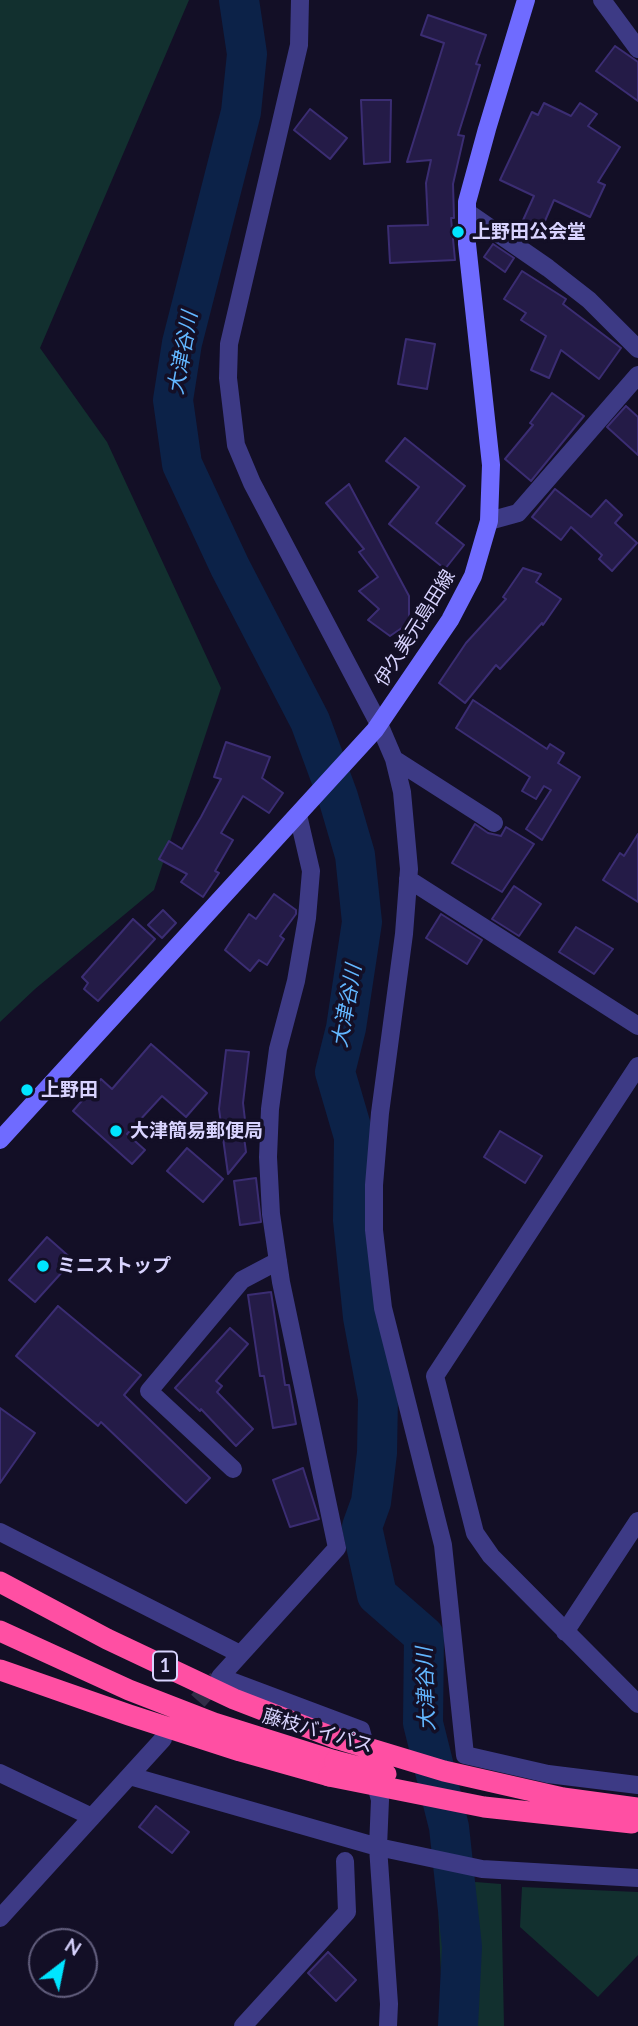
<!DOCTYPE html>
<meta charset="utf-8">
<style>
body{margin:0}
#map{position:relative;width:638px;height:2026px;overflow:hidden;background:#130f26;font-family:Lato,sans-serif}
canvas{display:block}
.north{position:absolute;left:28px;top:1928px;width:70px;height:70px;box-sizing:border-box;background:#130f26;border:2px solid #625e7d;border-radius:50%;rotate:32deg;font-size:19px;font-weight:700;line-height:28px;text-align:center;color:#d9d4ff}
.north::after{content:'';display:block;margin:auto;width:24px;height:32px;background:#00e5ff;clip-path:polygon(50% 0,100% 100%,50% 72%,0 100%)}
</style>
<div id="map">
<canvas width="638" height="2026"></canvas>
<div class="north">N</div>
</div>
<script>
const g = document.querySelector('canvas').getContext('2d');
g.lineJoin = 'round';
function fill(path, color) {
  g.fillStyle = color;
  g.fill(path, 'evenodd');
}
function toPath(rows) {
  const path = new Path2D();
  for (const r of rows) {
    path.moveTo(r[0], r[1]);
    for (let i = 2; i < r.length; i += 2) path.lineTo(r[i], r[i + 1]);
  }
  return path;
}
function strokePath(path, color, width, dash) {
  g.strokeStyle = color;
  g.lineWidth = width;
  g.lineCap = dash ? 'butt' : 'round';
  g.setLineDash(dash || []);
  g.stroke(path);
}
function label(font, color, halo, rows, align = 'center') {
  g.font = font + ' Lato,"Noto Sans JP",sans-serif';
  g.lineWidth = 7;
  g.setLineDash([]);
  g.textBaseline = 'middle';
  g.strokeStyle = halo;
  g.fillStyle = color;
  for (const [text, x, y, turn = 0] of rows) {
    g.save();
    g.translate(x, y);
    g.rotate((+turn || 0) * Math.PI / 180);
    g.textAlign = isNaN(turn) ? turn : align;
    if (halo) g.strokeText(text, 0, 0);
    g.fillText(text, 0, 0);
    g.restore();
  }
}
const green = toPath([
 [0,0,189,0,40,348,107,442,221,688,154,890,35,989,0,1022],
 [437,1879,501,1884,504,2026,443,2026],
 [522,1887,638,1892,638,1955,598,1997,520,1927]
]);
const river = toPath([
 [239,0,247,54,241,112,182,343,173,400,182,464,230,567,310,721,338,797,355,855,362,922,346,1028,335,1072,354,1137,353,1220,363,1317,378,1398,377,1453,371,1502,362,1527,377,1595,424,1636,423,1723,449,1827,462,1947,458,2026]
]);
const building = toPath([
 [428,15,486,35,476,64,480,65,458,135,464,136,453,184,454,218,451,218,455,260,390,263,388,226,428,225,426,183,431,160,407,162,444,43,421,35,428,15],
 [615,46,638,62,638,101,596,71,615,46],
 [361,100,391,100,390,162,364,164,361,100],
 [544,103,571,116,580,103,597,114,588,126,620,147,598,182,605,185,590,217,554,200,538,237,519,229,534,196,500,180,532,112,538,115,544,103],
 [310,109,347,138,330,159,294,130,310,109],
 [493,244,514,258,505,272,484,257,493,244],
 [522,271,566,299,563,304,621,348,599,379,561,350,549,378,531,370,546,336,521,320,526,313,504,299,522,271],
 [406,339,435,344,427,389,398,384,406,339],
 [552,393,584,416,531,481,505,459,533,425,530,423,552,393],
 [626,406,638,417,638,455,607,427,626,406],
 [405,438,465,486,436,523,464,545,445,569,389,524,419,487,386,461,405,438],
 [349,484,409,596,409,623,390,636,368,620,379,609,359,591,378,577,359,552,364,549,326,503,349,484],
 [555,489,591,517,606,500,622,515,615,523,637,543,612,571,599,559,602,555,571,527,561,540,532,517,555,489],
 [523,568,541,574,536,582,561,599,543,625,542,623,500,669,496,665,465,703,439,683,466,643,506,599,503,597,523,568],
 [473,700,547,749,550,744,564,753,558,763,580,777,542,840,526,829,551,790,544,786,536,799,522,791,530,777,456,728,473,700],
 [226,742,270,757,262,778,283,793,269,813,243,796,221,833,233,840,215,871,219,873,203,897,181,882,187,874,159,859,169,841,182,849,201,817,221,779,214,777,226,742],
 [475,824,488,833,501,836,506,827,534,844,502,892,452,863,475,824],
 [638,834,638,902,603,880,620,853,624,856,638,834],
 [514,886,541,904,519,936,492,919,514,886],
 [274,894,296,910,296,914,280,936,284,939,267,965,259,960,250,971,225,950,249,914,256,919,274,894],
 [163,910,176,923,162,938,148,925,163,910],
 [441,914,482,940,467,964,426,938,441,914],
 [133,919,155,939,98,1001,84,989,88,983,82,977,133,919],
 [576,927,613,949,594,974,559,952,576,927],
 [151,1044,207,1093,186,1117,162,1096,127,1134,145,1150,132,1164,73,1111,101,1079,112,1089,151,1044],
 [226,1050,249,1052,243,1103,247,1137,244,1137,246,1152,228,1174,219,1109,226,1050],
 [500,1131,542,1156,525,1183,484,1157,500,1131],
 [187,1148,223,1179,203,1202,167,1171,187,1148],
 [256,1178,261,1222,240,1225,234,1181,256,1178],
 [47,1237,73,1260,35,1302,9,1280,47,1237],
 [271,1292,285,1385,289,1385,296,1424,273,1428,264,1376,260,1376,248,1295,271,1292],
 [58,1306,141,1375,124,1395,210,1478,186,1503,101,1422,98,1426,16,1356,58,1306],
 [230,1328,248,1344,216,1381,222,1386,217,1392,253,1429,236,1446,201,1409,200,1411,175,1388,230,1328],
 [0,1408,35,1433,0,1483,0,1408],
 [303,1468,319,1519,290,1527,273,1480,303,1468],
 [156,1806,189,1832,172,1853,139,1827,156,1806],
 [328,1952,356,1980,336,2001,308,1973,328,1952]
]);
const streetTunnel = toPath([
 [180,1721,217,1679]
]);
const street = toPath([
 [300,0,299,45,229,344,228,378,236,445,252,483,379,724,394,759,402,792,409,869,404,934,380,1113,374,1185,374,1230,383,1308,443,1545,465,1755,548,1774,638,1785],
 [602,0,638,49],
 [467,212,548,268,589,300,638,349],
 [489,521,518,513,638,375],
 [394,759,494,823],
 [298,815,311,871,307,918,296,981,278,1049,270,1109,268,1157,271,1214,281,1282,337,1548,220,1677,361,1730,380,1800,378,1847,389,2004,388,2026],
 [408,879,638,1026],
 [638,1066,435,1376,475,1533,491,1556,638,1704],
 [233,1469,149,1391,242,1280,278,1261],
 [0,1532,240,1654],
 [565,1632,638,1521],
 [0,1773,92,1817],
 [130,1776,378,1847,482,1869,638,1878],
 [0,1918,163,1739],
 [243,2026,347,1912,345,1861]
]);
const secondary = toPath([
 [0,1140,375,730,450,620,473,576,489,521,491,465,467,244,467,202,487,129,526,0]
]);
const highway = toPath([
 [0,1582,107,1639,234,1699,335,1738],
 [0,1631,129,1690,214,1723,335,1761],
 [0,1670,129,1715,240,1751,329,1776]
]);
const highwayBridge = toPath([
 [335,1738,444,1771,563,1798,638,1808],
 [335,1761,386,1774],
 [329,1776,484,1807,632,1823]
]);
const markers = [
 [458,232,7,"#00e5ff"],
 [27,1090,7,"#00e5ff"],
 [116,1131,7,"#00e5ff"],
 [43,1266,7,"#00e5ff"]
];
const shields = [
 [165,1666,24]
];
const shieldNames = [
 ["1",165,1666]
];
const poiNames = [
 ["上野田公会堂",472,232],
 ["上野田",41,1090],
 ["大津簡易郵便局",130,1131],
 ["ミニストップ",57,1266]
];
const streetNames = [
 ["伊久美元島田線",415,628,-58],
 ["藤枝バイパス",318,1731,16]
];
const waterNames = [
 ["大津谷川",183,353,-80],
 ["大津谷川",347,1006,-80],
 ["大津谷川",426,1689,-92]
];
fill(green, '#12302f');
strokePath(river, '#0c2248', 40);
fill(building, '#241b47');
strokePath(building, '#3b2d73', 2);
strokePath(streetTunnel, '#312d47', 18, [18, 9]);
strokePath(street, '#3d3a85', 18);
strokePath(secondary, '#6f6bff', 18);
strokePath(highway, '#ff4fa3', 21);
strokePath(highwayBridge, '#ff4fa3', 21);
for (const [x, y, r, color] of markers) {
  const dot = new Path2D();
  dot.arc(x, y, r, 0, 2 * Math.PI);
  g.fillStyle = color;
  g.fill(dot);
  strokePath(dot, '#130f26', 2.5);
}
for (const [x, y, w] of shields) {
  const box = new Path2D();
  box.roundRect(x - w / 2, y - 14.5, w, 29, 5);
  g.fillStyle = '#130f26';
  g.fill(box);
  strokePath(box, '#d9d4ff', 2);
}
label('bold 18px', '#d9d4ff', null, shieldNames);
label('bold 19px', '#d9d4ff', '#130f26', poiNames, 'left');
label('19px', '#d9d4ff', '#130f26', streetNames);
label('italic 21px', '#62b6ff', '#130f26', waterNames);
</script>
